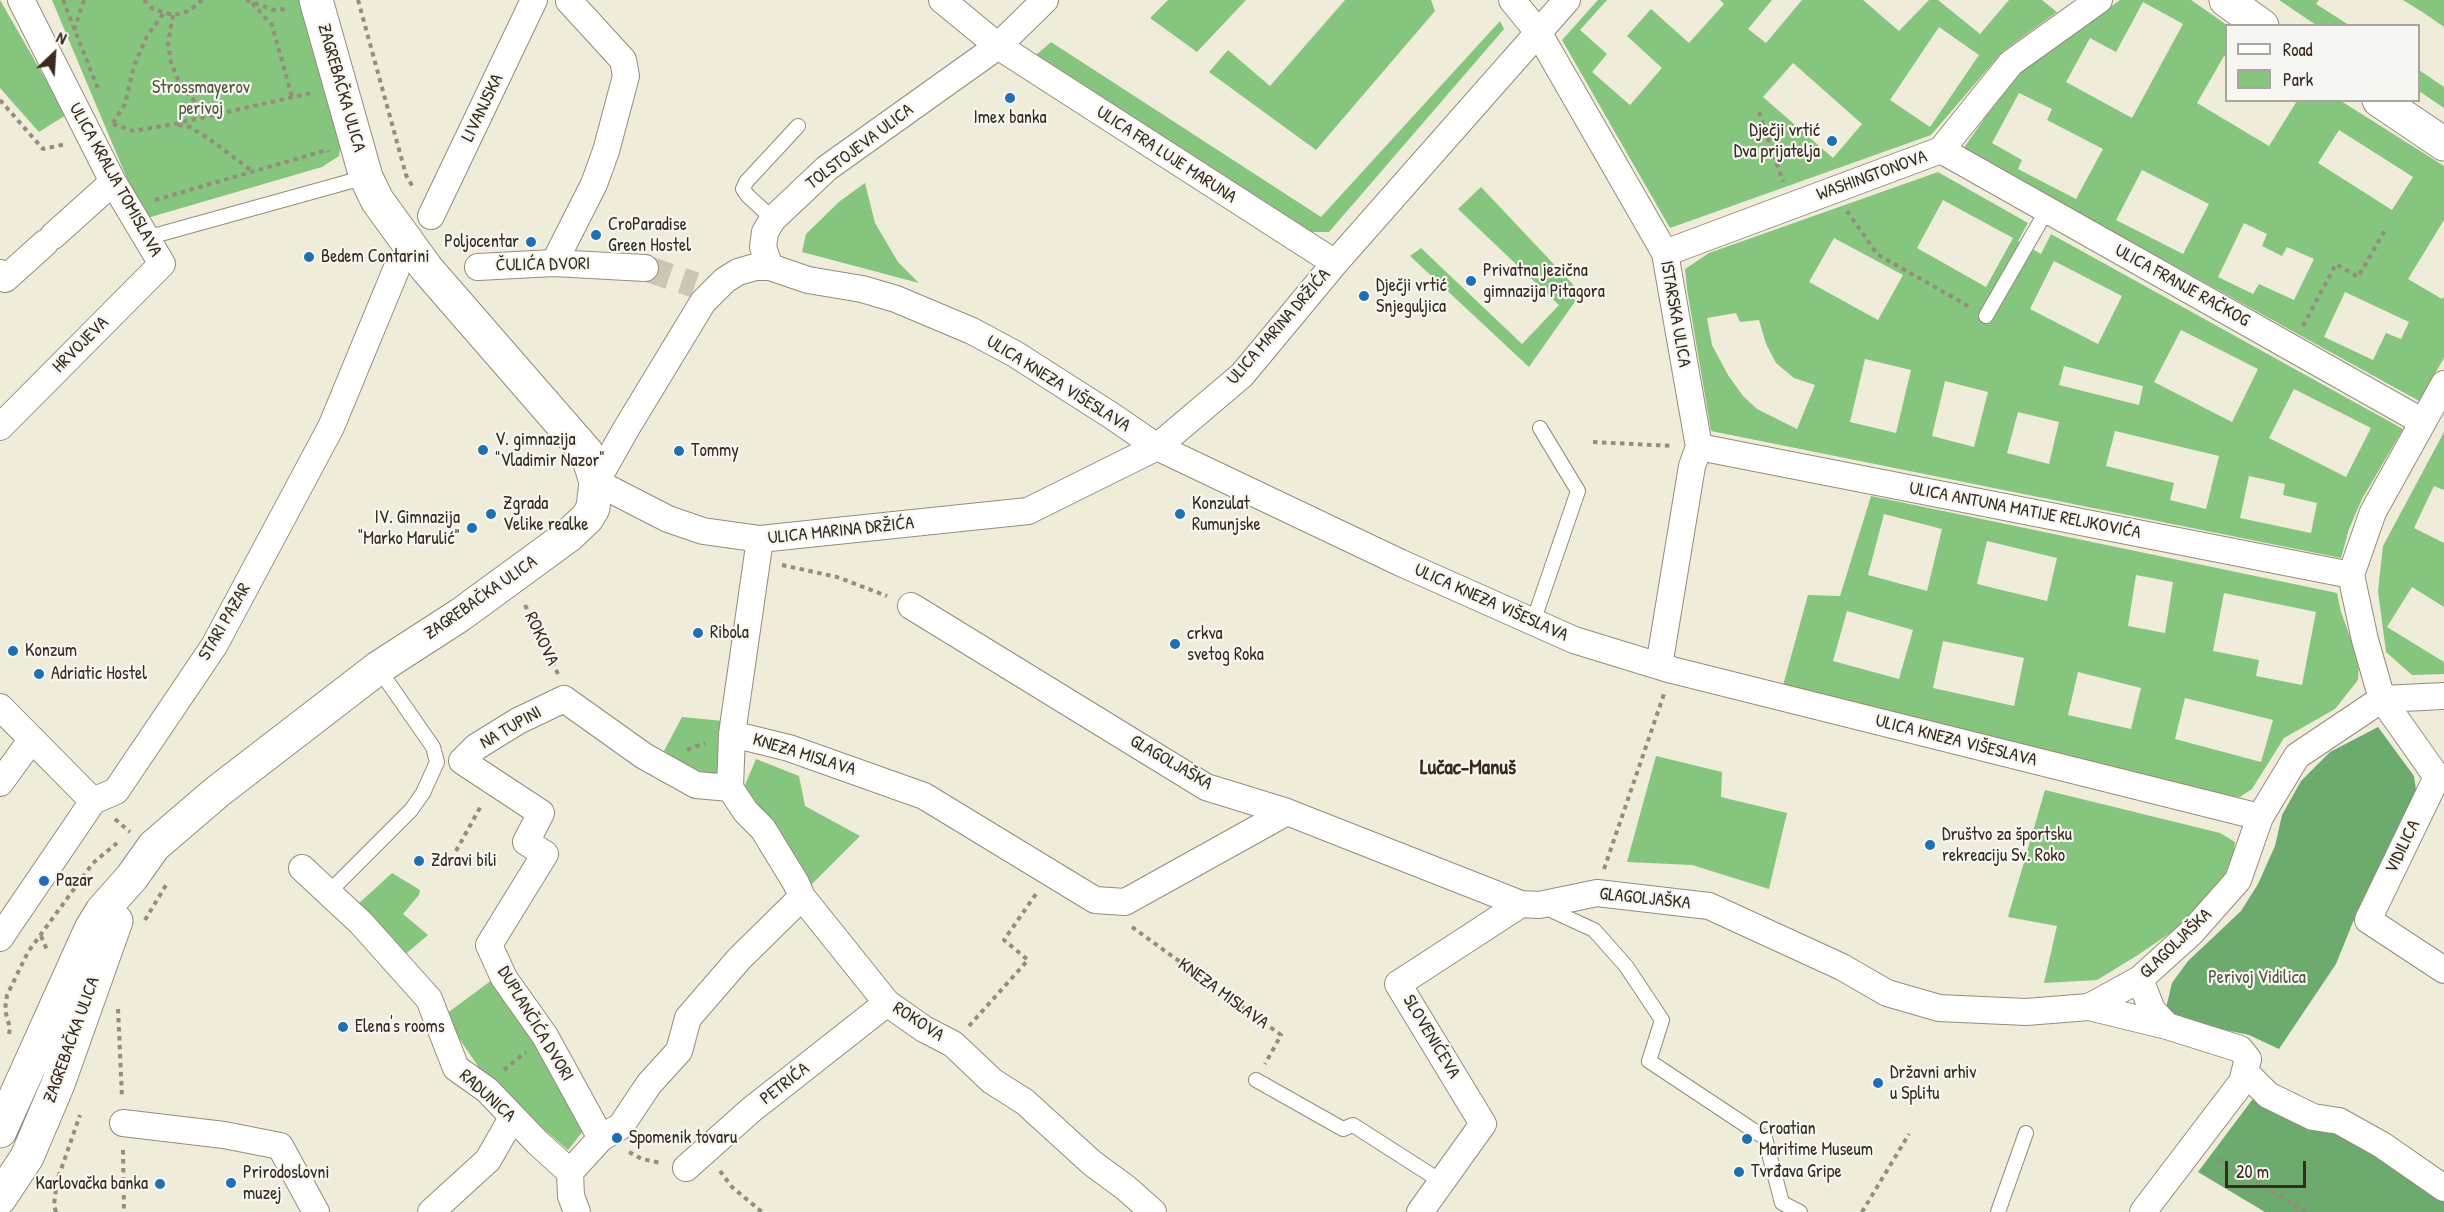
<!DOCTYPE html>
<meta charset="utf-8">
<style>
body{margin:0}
#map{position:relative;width:2444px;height:1212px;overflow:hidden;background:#f0ecda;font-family:"Patrick Hand",sans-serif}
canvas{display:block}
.legend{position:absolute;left:2225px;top:24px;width:195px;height:78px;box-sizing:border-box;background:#f6f6f2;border:2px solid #aba49d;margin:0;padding:8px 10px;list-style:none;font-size:18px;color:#3b2a1e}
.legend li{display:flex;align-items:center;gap:12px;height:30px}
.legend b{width:30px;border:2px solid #aba49d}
.north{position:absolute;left:24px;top:24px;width:60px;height:60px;-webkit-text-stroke:4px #f6f6f2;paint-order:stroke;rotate:25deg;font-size:16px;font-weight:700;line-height:24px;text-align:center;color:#3b2a1e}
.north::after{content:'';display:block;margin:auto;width:21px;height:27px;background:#3b2a1e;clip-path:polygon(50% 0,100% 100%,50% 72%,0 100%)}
.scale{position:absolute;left:2225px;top:1161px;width:81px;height:27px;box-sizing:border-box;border:3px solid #3b2a1e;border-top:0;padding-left:8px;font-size:18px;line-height:21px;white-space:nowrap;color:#3b2a1e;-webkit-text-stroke:4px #f6f6f2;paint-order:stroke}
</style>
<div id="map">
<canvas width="2444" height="1212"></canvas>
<ul class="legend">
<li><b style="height:8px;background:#fff"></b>Road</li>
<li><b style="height:16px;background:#85c57e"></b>Park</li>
</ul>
<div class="north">N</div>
<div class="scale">20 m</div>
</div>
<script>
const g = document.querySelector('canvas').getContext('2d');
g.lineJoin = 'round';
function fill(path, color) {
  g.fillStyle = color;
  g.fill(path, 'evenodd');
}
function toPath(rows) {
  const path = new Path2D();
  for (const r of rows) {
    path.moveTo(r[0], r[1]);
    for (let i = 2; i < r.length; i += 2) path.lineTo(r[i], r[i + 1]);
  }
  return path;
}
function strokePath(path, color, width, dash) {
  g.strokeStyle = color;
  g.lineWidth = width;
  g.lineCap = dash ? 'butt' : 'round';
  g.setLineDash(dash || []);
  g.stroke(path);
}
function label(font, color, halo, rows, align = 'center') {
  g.font = font + ' "Patrick Hand",sans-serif';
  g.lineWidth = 4.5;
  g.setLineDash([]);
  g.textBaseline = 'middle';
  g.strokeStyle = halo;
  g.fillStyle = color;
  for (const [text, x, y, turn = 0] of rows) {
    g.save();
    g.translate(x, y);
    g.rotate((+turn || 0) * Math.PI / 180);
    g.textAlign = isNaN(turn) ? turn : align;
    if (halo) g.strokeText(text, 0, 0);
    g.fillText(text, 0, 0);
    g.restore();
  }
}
const green = toPath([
 [0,0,66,115,39,132,0,88],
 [52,0,301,0,341,141,339,156,322,167,144,219],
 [1168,0,1246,0,1197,52,1150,18],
 [1345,0,1431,0,1435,11,1316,150,1209,72,1228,50,1270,86],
 [1598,0,1607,0,1580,30,1607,54,1592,72,1630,105,1662,68,1627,36,1651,9,1689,43,1724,4,1720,0,1772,0,1748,29,1766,43,1802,0,1863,0,1899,31,1929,0,1938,0,1980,34,2009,0,2042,0,2057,12,2003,51,1931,135,1670,228,1562,40],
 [1939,27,1979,55,1930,127,1890,100],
 [1793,63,1862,124,1833,158,1763,97],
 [2120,0,2191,0,2227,25,2226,57,2224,56,2197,103,2269,146,2297,101,2341,101,2444,166,2444,220,2408,279,2442,299,2444,297,2444,358,2419,401,1963,149,2015,75],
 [2143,2,2183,24,2132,118,2066,82,2090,38,2116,52],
 [2019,93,2052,109,2047,120,2103,149,2076,199,2018,169,2022,160,1992,143],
 [2339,130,2413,177,2392,210,2318,163],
 [2142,170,2209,204,2183,254,2116,220],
 [2244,223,2267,234,2262,246,2282,256,2287,247,2314,259,2294,300,2259,284,2253,294,2218,277],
 [2345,292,2409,322,2401,339,2386,333,2373,360,2324,337],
 [2279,0,2319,0,2316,4,2349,25,2316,25],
 [2403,0,2444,0,2444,27,2424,13],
 [1500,21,1504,29,1329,232,1310,232,1036,55,1051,42,1321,217],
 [2419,70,2444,87,2444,108,2419,91],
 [1938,172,2028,223,2018,241,2041,254,2051,234,2403,429,2362,499,2349,529,2341,558,1711,431,1687,289,1685,269,1709,253],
 [1943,200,2013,238,1986,287,1917,248],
 [1834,238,1903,275,1878,320,1809,282],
 [2054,261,2122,296,2098,344,2030,309],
 [1736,313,1740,322,1759,320,1766,344,1776,363,1794,378,1815,385,1797,429,1757,409,1743,396,1728,375,1712,345,1707,318],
 [2181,330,2258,369,2232,422,2154,382],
 [1865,359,1911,370,1896,433,1850,422],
 [2064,366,2143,386,2139,405,2059,385],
 [1945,381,1988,392,1974,447,1932,436],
 [2294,389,2371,428,2346,477,2269,438],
 [2018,412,2059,422,2049,464,2007,453],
 [2115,431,2219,456,2206,509,2170,500,2174,483,2106,466],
 [2249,476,2285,484,2283,495,2317,503,2311,533,2240,518],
 [865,183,875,223,898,262,919,283,802,252,806,234,840,201],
 [1481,187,1581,293,1529,367,1410,256,1421,248,1522,344,1559,305,1458,209],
 [2444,432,2444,490,2434,486,2414,528,2444,543,2444,607,2412,587,2387,627,2444,662,2444,674,2412,675,2386,652,2378,591,2383,546],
 [1871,496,2337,593,2341,612,2359,662,2358,680,2335,709,2284,738,2252,789,2240,797,2223,796,1782,689,1808,595,1840,596],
 [1884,514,1942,529,1927,591,1868,575],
 [1987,541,2057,558,2047,601,1977,584],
 [2136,575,2173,582,2165,633,2128,626],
 [2224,593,2316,612,2302,685,2256,676,2259,660,2213,651],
 [1847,611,1913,630,1899,679,1833,661],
 [1943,641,2024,658,2014,706,1933,688],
 [2078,672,2141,688,2131,729,2068,715],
 [2185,698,2273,720,2261,762,2175,739],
 [682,717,723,721,719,777,699,774,664,751],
 [1656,756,1722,772,1721,797,1787,813,1769,889,1692,865,1627,862],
 [756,759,799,776,805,806,860,836,809,887,742,792],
 [2045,790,2220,833,2235,842,2233,859,2218,887,2201,906,2170,933,2138,955,2097,980,2044,983,2057,926,2008,917],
 [392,873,420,890,419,895,403,914,428,935,402,957,357,905],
 [492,980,540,1041,588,1125,568,1150,518,1107,482,1072,454,1031,446,1014]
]);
const forest = toPath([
 [2378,727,2414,776,2417,797,2353,922,2336,964,2279,1049,2249,1035,2187,1022,2166,1008,2172,983,2188,961,2241,911,2258,884,2275,846,2282,815,2301,781,2330,752],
 [2255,1096,2336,1129,2444,1201,2444,1212,2265,1212,2198,1172]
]);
const streetTunnel = toPath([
 [645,268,695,285]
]);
const path = toPath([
 [63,0,98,89],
 [144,0,153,9,173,15,189,11,202,0],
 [246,0,274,10,289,9],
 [358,0,406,175,414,189],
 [252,3,272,25,292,97],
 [173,15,168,43,171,62,178,80,190,97,212,115],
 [74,30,84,0],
 [0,100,43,149,66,144],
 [1759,112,1783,182],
 [113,123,125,104,134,66,147,36,163,14],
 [113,124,133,131,174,124,311,93],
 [178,125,190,127,212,141,252,171],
 [155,200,327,150,328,152],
 [1847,211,1877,254,1968,306],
 [2303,326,2336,264,2358,277,2385,230],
 [1593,442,1673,446],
 [782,565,837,577,887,596],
 [525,605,558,674],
 [687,750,705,743],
 [115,819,130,832],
 [456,851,482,804],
 [1604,869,1664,694],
 [145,920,166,885],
 [1132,927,1281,1035,1265,1064],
 [41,936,48,952],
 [118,1009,122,1097],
 [969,1026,1028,960,1004,940,1036,894],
 [9,1034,10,1028,5,1010,7,995,28,952,93,863,117,843],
 [504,1070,526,1052],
 [123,1150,124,1212],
 [629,1152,642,1159,661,1163],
 [2217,1159,2307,1212],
 [720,1171,732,1187,762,1212],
 [56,1212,54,1205,57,1181,80,1115],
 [1862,1212,1909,1134]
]);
const lane = toPath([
 [773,219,748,196,743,189,746,182,798,126],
 [146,238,366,177],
 [1986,316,2047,210],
 [1533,622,1578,491,1540,428],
 [328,893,411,810,423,793,437,762,433,747,378,668],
 [1544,907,1594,930,1626,966,1662,1020,1649,1061,1765,1138,1782,1203,1800,1212],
 [1256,1080,1343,1129,1353,1125,1442,1182],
 [1998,1212,2026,1133]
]);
const street = toPath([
 [942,0,998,46,1335,263],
 [1512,0,1538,32,1665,253,1699,447,1692,466,1659,666],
 [1567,0,1335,263,1242,375,1157,447,1028,511,760,539,703,531,668,519,596,482,626,429,703,302,725,280,738,272,755,267,770,267,808,280,862,289,896,299,972,331,1015,354,1112,416,1157,447,1401,563,1574,640,1672,670,2260,817],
 [1941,150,2423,422],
 [431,216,534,0],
 [53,236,113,182],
 [1665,253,1941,150,2011,63,2099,0],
 [554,263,594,184,606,151,626,76,623,60,569,1],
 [478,267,554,263,645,268],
 [770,267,763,247,765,232,773,219,827,168,998,46,1045,0],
 [0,273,5,279,45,243],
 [2444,384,2373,512,2351,575,2365,640,2382,699,2437,777,2368,920,2444,970],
 [0,427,162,264,113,182,21,0],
 [1699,447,2351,575],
 [760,539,732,734,730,788,746,812,763,829,796,883,802,897,887,1003,924,1029,953,1044,992,1081,1025,1102,1092,1163,1126,1188,1153,1212],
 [911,606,1206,787,1287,812,1521,904,1539,905,1597,893,1709,906,1842,967,1887,993,1939,1008,2026,1012,2089,1007,2140,979,2192,932,2238,880,2260,817,2297,756,2382,699,2444,696],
 [0,707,93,801],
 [732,734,789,748,924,796,1095,900,1125,902,1287,812],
 [0,783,32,739],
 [302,868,361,923,429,999,456,1068,487,1090,538,1143,570,1172,571,1196,577,1212],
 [0,938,93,801,116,791,214,646,331,427,396,270],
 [2140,979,2152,1010,2167,1026,2240,1049,2248,1059,2242,1082,2143,1212],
 [2089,1007,2167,1026],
 [2245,1072,2268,1095,2313,1117,2339,1121,2382,1145,2444,1188],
 [123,1123,224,1135,280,1146,316,1212],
 [601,1138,545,1036,504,978,489,945,545,854,526,842,541,813,462,761,476,747,518,721,564,699,644,756,696,785,730,788],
 [686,1168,751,1110,887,1003],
 [570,1172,601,1138,621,1126,649,1084,679,1051,688,1018,739,959,802,897],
 [431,1212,488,1160,512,1118],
 [1420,1212,1483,1124,1398,984,1521,904]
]);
const secondary = toPath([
 [2226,0,2262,26],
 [2379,100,2444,144],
 [0,1131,91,929,102,911,132,877,154,846,217,792,378,668,460,615,568,536,587,518,593,508,596,482,587,453,427,269,377,200,366,177,316,0],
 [0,1198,27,1157,58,1084,116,921]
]);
const markers = [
 [1010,98,6,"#1f6fb2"],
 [1832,141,6,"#1f6fb2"],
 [596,235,6,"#1f6fb2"],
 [531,242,6,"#1f6fb2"],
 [309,257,6,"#1f6fb2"],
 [1471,281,6,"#1f6fb2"],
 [1364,296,6,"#1f6fb2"],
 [483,450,6,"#1f6fb2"],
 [679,451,6,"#1f6fb2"],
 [491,514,6,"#1f6fb2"],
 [1180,514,6,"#1f6fb2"],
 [472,528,6,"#1f6fb2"],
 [698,633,6,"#1f6fb2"],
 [1175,644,6,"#1f6fb2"],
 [13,651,6,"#1f6fb2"],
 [39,674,6,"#1f6fb2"],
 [1930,845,6,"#1f6fb2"],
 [419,861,6,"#1f6fb2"],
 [44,881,6,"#1f6fb2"],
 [343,1027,6,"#1f6fb2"],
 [1878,1083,6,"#1f6fb2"],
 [617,1138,6,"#1f6fb2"],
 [1747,1139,6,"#1f6fb2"],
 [1739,1172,6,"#1f6fb2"],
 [231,1183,6,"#1f6fb2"],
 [160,1184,6,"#1f6fb2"]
];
const parkNames = [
 ["Strossmayerov",201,88],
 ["perivoj",201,109],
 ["Perivoj Vidilica",2257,978]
];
const streetNames = [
 ["ZAGREBAČKA ULICA",341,88,74],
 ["LIVANJSKA",483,108,-64],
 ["TOLSTOJEVA ULICA",860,147,-37],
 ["ULICA FRA LUJE MARUNA",1166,155,33],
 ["WASHINGTONOVA",1872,176,-20],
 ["ULICA KRALJA TOMISLAVA",115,180,61],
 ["ČULIĆA DVORI",543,265,-1],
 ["ULICA FRANJE RAČKOG",2182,286,29],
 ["ISTARSKA ULICA",1675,314,80],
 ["ULICA MARINA DRŽIĆA",1279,327,-49],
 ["HRVOJEVA",81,345,-45],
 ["ULICA KNEZA VIŠESLAVA",1058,384,32],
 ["ULICA ANTUNA MATIJE RELJKOVIĆA",2025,511,11],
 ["ULICA MARINA DRŽIĆA",841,531,-6],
 ["ZAGREBAČKA ULICA",481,598,-35],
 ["ULICA KNEZA VIŠESLAVA",1491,603,24],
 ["STARI PAZAR",225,622,-60],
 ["ROKOVA",541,639,65],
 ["NA TUPINI",511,728,-30],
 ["ULICA KNEZA VIŠESLAVA",1956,741,14],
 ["KNEZA MISLAVA",804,755,17],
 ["GLAGOLJAŠKA",1171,763,30],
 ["VIDILICA",2403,847,-64],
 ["GLAGOLJAŠKA",1645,899,6],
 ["GLAGOLJAŠKA",2176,944,-44],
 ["KNEZA MISLAVA",1223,994,36],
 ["ROKOVA",918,1022,33],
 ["DUPLANČIĆA DVORI",535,1024,59],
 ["SLOVENIĆEVA",1431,1037,59],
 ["ZAGREBAČKA ULICA",72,1040,-70],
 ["PETRIĆA",785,1084,-38],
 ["RADUNICA",487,1096,42]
];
const poiNames = [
 ["Imex banka",1010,118,"center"],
 ["Dječji vrtić",1820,131,"right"],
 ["Dva prijatelja",1820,152,"right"],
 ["CroParadise",608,225],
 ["Green Hostel",608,246],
 ["Poljocentar",519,242,"right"],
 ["Bedem Contarini",321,257],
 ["Privatna jezična",1483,271],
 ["gimnazija Pitagora",1483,292],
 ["Dječji vrtić",1376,286],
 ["Snjeguljica",1376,307],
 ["V. gimnazija",495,440],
 ["\"Vladimir Nazor\"",495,461],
 ["Tommy",691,451],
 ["Zgrada",503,504],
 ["Velike realke",503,525],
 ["Konzulat",1192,504],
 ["Rumunjske",1192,525],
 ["IV. Gimnazija",460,518,"right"],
 ["\"Marko Marulić\"",460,539,"right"],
 ["Ribola",710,633],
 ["crkva",1187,634],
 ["svetog Roka",1187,655],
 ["Konzum",25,651],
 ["Adriatic Hostel",51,674],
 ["Društvo za športsku",1942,835],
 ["rekreaciju Sv. Roko",1942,856],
 ["Zdravi bili",431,861],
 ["Pazar",56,881],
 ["Elena's rooms",355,1027],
 ["Državni arhiv",1890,1073],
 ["u Splitu",1890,1094],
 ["Croatian",1759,1129],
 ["Maritime Museum",1759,1150],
 ["Spomenik tovaru",629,1138],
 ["Tvrđava Gripe",1751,1172],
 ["Prirodoslovni",243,1173],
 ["muzej",243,1194],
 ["Karlovačka banka",148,1184,"right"]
];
const quarterNames = [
 ["Lučac-Manuš",1468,768]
];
fill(green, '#85c57e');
fill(forest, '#6caa6d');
strokePath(streetTunnel, '#ccc5b4', 26, [26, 13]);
strokePath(lane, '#968b7c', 16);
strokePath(street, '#968b7c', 28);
strokePath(secondary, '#968b7c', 35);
strokePath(path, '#968b7c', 4, [4.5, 4.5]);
strokePath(lane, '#fff', 14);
strokePath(street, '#fff', 26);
strokePath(secondary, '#fff', 33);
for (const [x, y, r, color] of markers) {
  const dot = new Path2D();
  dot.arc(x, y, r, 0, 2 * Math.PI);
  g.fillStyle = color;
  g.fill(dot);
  strokePath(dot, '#f6f6f2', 2);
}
label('18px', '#51583b', '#f6f6f2', parkNames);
label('18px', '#3b2a1e', '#f6f6f2', streetNames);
label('18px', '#3b2a1e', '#f6f6f2', poiNames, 'left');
label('bold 21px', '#3b2a1e', '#f6f6f2', quarterNames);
</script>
